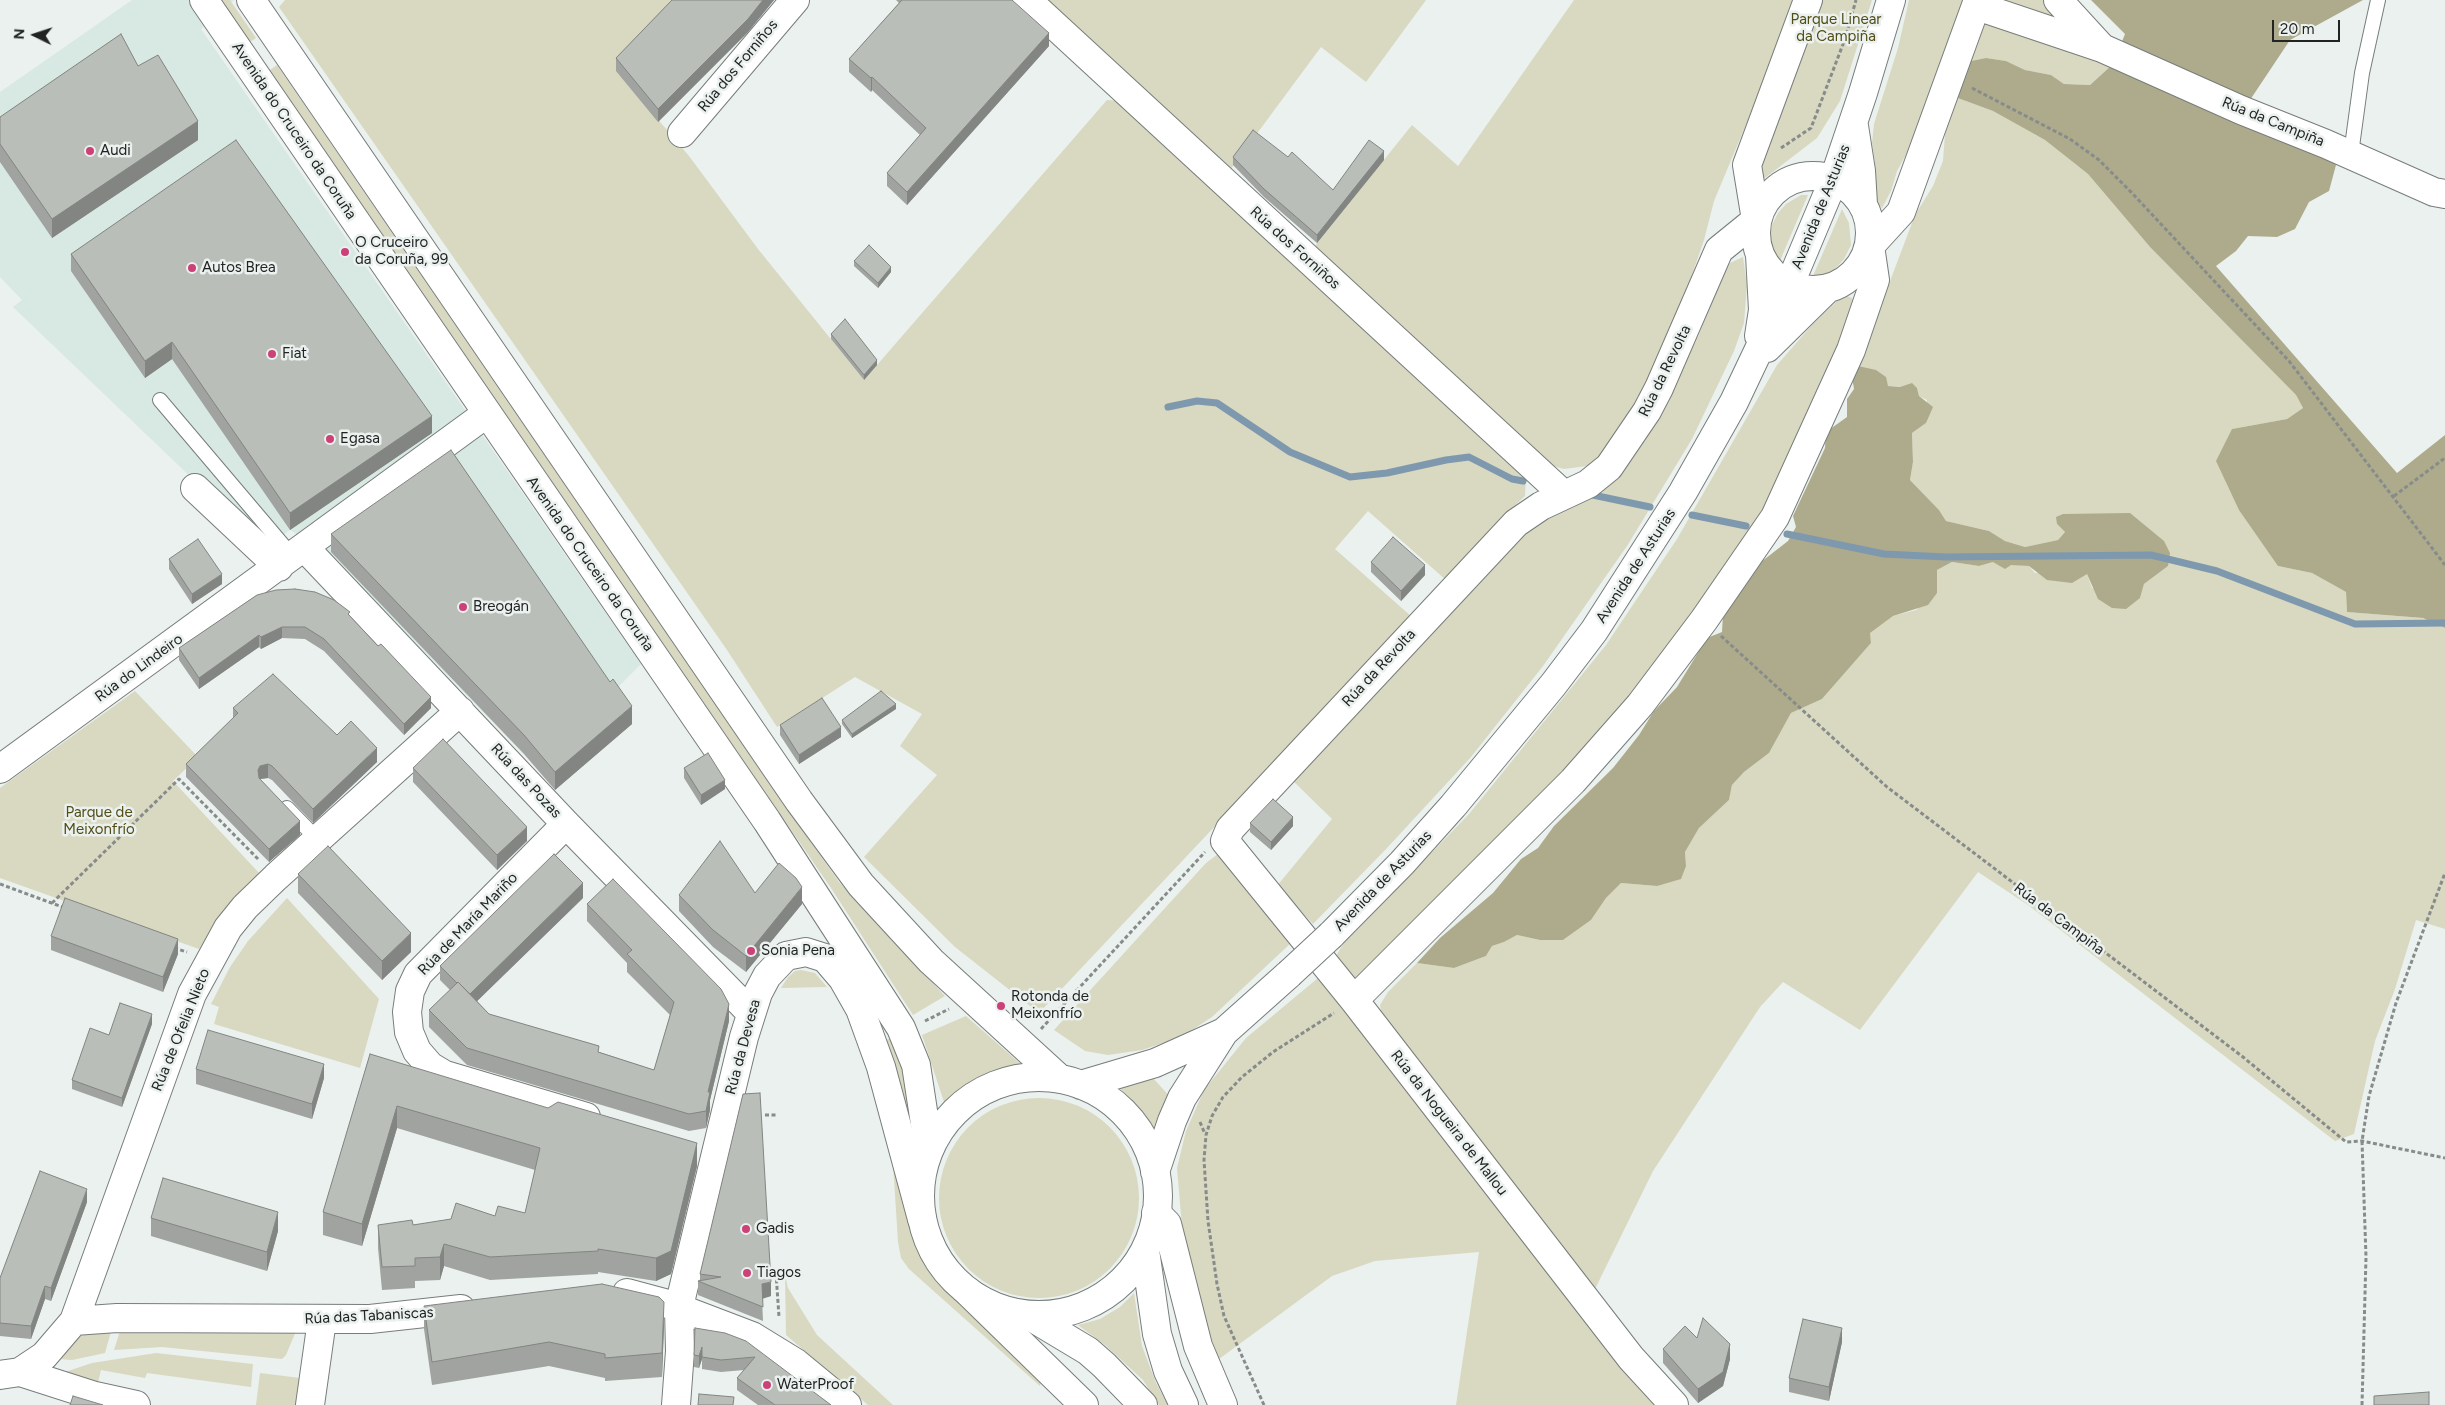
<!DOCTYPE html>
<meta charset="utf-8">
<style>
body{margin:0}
#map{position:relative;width:2445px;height:1405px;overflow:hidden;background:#eaf1ee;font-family:Figtree,sans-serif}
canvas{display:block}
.north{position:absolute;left:10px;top:10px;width:50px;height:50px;-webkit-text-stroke:4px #eaf1ee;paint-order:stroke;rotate:274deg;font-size:14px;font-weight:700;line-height:20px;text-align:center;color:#222423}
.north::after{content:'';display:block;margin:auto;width:18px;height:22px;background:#222423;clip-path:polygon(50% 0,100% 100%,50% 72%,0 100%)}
.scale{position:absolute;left:2272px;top:20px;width:68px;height:22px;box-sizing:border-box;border:2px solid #222423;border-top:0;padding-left:6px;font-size:15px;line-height:18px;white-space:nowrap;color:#222423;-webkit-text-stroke:4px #eaf1ee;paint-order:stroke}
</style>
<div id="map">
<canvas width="2445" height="1405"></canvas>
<div class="north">N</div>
<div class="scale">20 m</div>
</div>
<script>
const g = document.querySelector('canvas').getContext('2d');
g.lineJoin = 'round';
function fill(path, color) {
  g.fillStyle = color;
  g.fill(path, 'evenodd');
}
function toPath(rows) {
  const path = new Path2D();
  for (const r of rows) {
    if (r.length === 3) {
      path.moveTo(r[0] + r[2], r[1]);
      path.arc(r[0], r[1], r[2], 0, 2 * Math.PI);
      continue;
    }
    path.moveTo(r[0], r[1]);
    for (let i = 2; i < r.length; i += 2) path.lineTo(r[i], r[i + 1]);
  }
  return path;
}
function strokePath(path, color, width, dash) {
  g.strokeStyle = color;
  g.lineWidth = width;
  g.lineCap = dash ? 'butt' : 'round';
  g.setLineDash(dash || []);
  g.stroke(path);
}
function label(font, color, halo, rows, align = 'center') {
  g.font = font + ' Figtree,sans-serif';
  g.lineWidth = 5;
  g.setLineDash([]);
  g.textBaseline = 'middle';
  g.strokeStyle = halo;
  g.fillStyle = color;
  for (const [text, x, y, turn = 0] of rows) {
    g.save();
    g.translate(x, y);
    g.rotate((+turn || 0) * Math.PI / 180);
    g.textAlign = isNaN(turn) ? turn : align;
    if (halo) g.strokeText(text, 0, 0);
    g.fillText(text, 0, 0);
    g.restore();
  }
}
const built = toPath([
 [132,0,234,0,201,29,641,664,608,697,523,753,329,554,290,530,266,549,13,307,22,300,0,277,0,92]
]);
const green = toPath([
 [221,0,230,0,256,38,250,42],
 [285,0,684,0,617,71,689,156,758,249,864,380,1107,100,1122,101,1526,473,1525,496,1491,528,1447,581,1368,511,1335,549,1412,617,1039,1013,955,947,864,857,937,775,900,746,922,714,855,677,777,727,727,650,279,7],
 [1047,0,1426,0,1366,82,1321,47,1230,170],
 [1574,0,1798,0,1714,201,1704,240,1679,312,1637,404,1595,465,1564,469,1546,464,1313,251,1317,243,1412,125,1458,166],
 [1817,0,1872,0,1840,101,1817,138,1761,181,1756,175,1767,139,1800,62],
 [1909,0,1964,0,1908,151,1897,171,1891,191,1882,208,1873,200,1875,164,1872,143,1874,124,1898,48],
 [2001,0,2046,0,2057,21,2038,12],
 [1985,16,2038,33,2064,50,2113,64,2090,85,2064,84,2051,75,2025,70,2006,61,1986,58,1962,63],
 [277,65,772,787,839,882,945,996,913,1015,831,888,270,70],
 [1955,97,1993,111,2045,140,2088,174,2150,247,2296,395,2303,408,2287,419,2232,429,2278,566,2312,573,2346,592,2347,612,2423,618,2445,628,2445,929,2416,920,2395,989,2375,1041,2354,1134,2335,1141,2028,905,1978,872,1860,1030,1783,982,1760,1007,1653,1171,1595,1289,1382,1018,1380,1005,1388,992,1417,963,1454,968,1486,956,1492,946,1504,942,1517,935,1540,940,1563,940,1591,920,1606,898,1621,883,1657,886,1686,866,1685,852,1699,828,1729,800,1732,785,1744,772,1769,753,1791,713,1822,699,1871,643,1869,633,1893,616,1916,610,1937,593,1937,570,1952,562,1979,566,1993,562,2029,566,2035,573,2087,574,2092,588,2140,598,2144,584,2168,566,2104,514,2063,514,2057,524,2065,532,2058,540,2025,547,2005,541,1989,531,1946,521,1939,510,1910,480,1913,462,1912,433,1926,423,1927,400,1919,396,1917,388,1888,386,1858,366,1915,215,1933,186,1943,161,1946,121],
 [1801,195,1808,195,1779,263,1772,249,1770,236,1772,225,1778,213,1786,204],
 [1842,209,1849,223,1851,245,1844,259,1836,268,1828,274,1813,276],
 [1743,257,1747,285,1744,323,1734,351,1692,439,1627,546,1543,666,1471,757,1387,848,1313,924,1277,886,1332,819,1288,776,1532,524,1607,486,1644,441,1699,335,1717,287,1730,263],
 [1847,296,1852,298,1855,305,1854,314,1767,507,1743,546,1650,671,1533,808,1357,980,1350,978,1336,956,1343,944,1469,814,1606,645,1677,539,1777,365,1812,325,1837,301],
 [135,691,198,757,173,781,260,874,220,919,199,949,0,878,0,788],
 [1218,854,1292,942,1212,1017,1181,1037,1142,1050,1108,1055,1085,1051,1054,1030,1206,863],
 [287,898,379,999,360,1068,214,1024,219,1007,211,1004,230,967,248,941],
 [801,970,815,973,827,987,781,988,788,977,795,971],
 [1318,978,1659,1405,1456,1405,1479,1252,1375,1261,1332,1276,1219,1359,1199,1306,1183,1238,1177,1168,1186,1131,1204,1090,1246,1038],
 [966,1016,1023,1066,991,1075,972,1084,945,1105,922,1035],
 [892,1038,909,1084,915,1135,897,1074,882,1041],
 [1153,1078,1172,1099,1156,1130,1119,1087],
 [1039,1198,100],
 [891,1132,916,1237,924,1252,938,1274,957,1294,1043,1372,1040,1386,909,1269,901,1258,898,1242],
 [785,1274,788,1288,817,1335,893,1405,868,1405,786,1335],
 [1134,1293,1142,1346,1156,1383,1168,1405,1159,1405,1143,1380,1105,1345,1078,1325,1100,1319,1120,1307],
 [112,1328,105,1353,72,1360,59,1359,73,1339,88,1331],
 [121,1328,296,1331,286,1355,282,1359,162,1347,114,1350],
 [156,1353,253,1364,251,1387,147,1373,145,1378,101,1370,97,1387,62,1373,92,1363],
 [260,1373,308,1379,305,1405,256,1405]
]);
const forest = toPath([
 [2091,0,2363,0,2290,40,2250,100,2315,130,2336,165,2329,191,2309,202,2295,229,2277,237,2248,236,2236,251,2216,266,2397,473,2445,435,2445,628,2423,618,2347,612,2346,592,2312,573,2278,566,2239,510,2216,461,2232,429,2287,419,2303,408,2296,395,2150,247,2088,174,2045,140,1993,111,1955,97,1961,63,1986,58,2006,61,2025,70,2051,75,2064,84,2090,85,2113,64,2125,34],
 [1858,366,1876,370,1886,377,1888,386,1900,387,1912,383,1917,388,1919,396,1933,407,1926,423,1912,433,1913,462,1910,480,1939,510,1946,521,1989,531,2005,541,2025,547,2058,540,2065,532,2057,524,2056,517,2063,514,2130,513,2164,541,2170,553,2168,566,2144,584,2140,598,2126,609,2112,608,2098,599,2087,574,2072,583,2047,580,2029,566,2011,565,2005,569,1993,562,1979,566,1952,562,1937,570,1937,593,1928,605,1893,616,1870,633,1871,643,1822,699,1791,713,1769,753,1744,772,1732,785,1729,800,1699,828,1685,852,1686,866,1681,879,1657,886,1621,883,1606,898,1591,920,1563,940,1540,940,1517,935,1504,942,1492,946,1486,956,1454,968,1417,963,1440,938,1493,893,1521,859,1538,848,1554,826,1613,768,1639,735,1654,711,1677,687,1707,638,1722,632,1723,614,1732,604,1735,587,1748,568,1761,562,1788,541,1796,527,1793,516,1825,448,1826,432,1847,417,1847,399,1854,389,1852,377]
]);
const stream = toPath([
 [1168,407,1197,401,1217,403,1290,452,1350,477,1387,473,1446,460,1469,457,1512,479,1523,481],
 [1588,494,1650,507],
 [1692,515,1746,526],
 [1787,534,1884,554,1946,557,2151,555,2217,571,2355,624,2445,623]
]);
const path = toPath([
 [1972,88,2070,139,2099,160,2132,193,2289,361,2445,565],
 [1781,148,1811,128,1845,39,1856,0],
 [2394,496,2445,458],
 [1721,636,1887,787,2243,1057,2346,1142,2362,1141,2445,1158],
 [0,884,65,908],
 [52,903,179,779,259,860],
 [174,948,187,952],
 [925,1021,949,1009],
 [1041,1029,1205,852],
 [765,1115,777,1115],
 [1200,1122,1205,1134],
 [776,1273,779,1317],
 [1264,1405,1224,1316,1217,1284,1208,1221,1204,1160,1206,1135,1212,1116,1223,1097,1242,1077,1273,1052,1334,1013],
 [2362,1405,2366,1257,2362,1141,2369,1096,2396,1003,2445,873]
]);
const lane = toPath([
 [2351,154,2362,73,2378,0],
 [160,400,293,557],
 [287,808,321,843]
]);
const street = toPath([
 [1027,0,1564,495],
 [2058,0,2101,47],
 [1977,6,2102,48,2241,110,2326,144,2434,192,2445,194],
 [682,133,795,0],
 [195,488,279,567],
 [305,548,566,824,750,1012],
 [0,769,486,414],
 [566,824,418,974,410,991,407,1012,409,1032,417,1051,430,1066,445,1075,586,1117],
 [1354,1000,1573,781,1640,705,1704,620,1775,517,1851,350,1875,280,1870,246,1901,212,1978,0],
 [1156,1213,1167,1224,1198,1346,1223,1405],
 [967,1291,1084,1405],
 [627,1293,668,1304,752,1336,796,1363,847,1405],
 [74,1321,117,1318,370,1319,461,1309],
 [20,1372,95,1396,136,1405],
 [0,1375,20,1372,44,1356,74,1321,192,994,228,928,245,907,276,877,460,711],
 [310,1405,322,1320],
 [676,1405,680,1351,679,1309,682,1294,744,1037,758,993,767,976,786,956,806,952,825,958,843,979,860,1009,881,1067,922,1219],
 [1674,1405,1631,1358,1354,1000,1225,841,1230,829,1516,523,1541,506,1588,484,1609,467,1647,411,1659,388,1719,250,1756,220,1747,165,1808,0]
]);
const primary = toPath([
 [204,0,767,821,901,1028,916,1065,929,1150],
 [251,0,799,801,861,885,931,961,1060,1079],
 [1854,126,1861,171,1863,204],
 [1813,233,57],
 [1759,336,1763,310,1760,255],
 [1767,348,1826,290],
 [1331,935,1402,863,1453,806,1553,685,1594,631,1683,492,1734,402,1789,286,1834,179,1863,93,1891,0],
 [1039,1196,119],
 [1081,1085,1155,1063,1224,1032],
 [1155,1172,1172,1121,1182,1098,1224,1032,1289,974],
 [1145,1250,1157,1334,1168,1371,1184,1405],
 [1028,1315,1088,1351,1104,1365,1143,1405]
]);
const primaryBridge = toPath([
 [1289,974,1331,935]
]);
const wall = toPath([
 [672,0,774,0,748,32,658,122,616,71,616,58],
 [896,0,1012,0,1049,46,907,205,887,186,887,173,920,135,872,90,871,92,849,72,849,59,899,3],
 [138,66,198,140,52,238,0,162,0,117],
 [1233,157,1288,157,1333,190,1384,160,1317,243,1264,197,1233,165],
 [71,254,432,433,290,530,172,359,145,378,71,271],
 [854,261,891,272,878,288,854,266],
 [831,334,877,365,864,380,831,339],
 [331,534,632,724,555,790,524,754,331,552],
 [169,559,222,584,192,604,169,569],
 [1371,562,1425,575,1401,601,1371,572],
 [257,595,350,617,431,708,404,735,324,651,305,639,282,638,261,649,259,647,199,689,179,660,179,648],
 [233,708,337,735,377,762,313,823,272,780,268,778,260,779,300,835,269,862,186,777,186,764,233,718],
 [896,709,852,738,842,724,842,720],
 [780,725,841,737,799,764,780,735],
 [413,768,527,841,497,870,413,782],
 [684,768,725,789,701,805,684,778],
 [1250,823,1293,826,1271,850,1250,832],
 [298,874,411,952,382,980,298,893],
 [755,893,802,904,746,972,713,947,679,911,679,895],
 [583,898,477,1001,489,1014,599,1052,654,1070,670,1015,627,972,627,963,587,921,587,904,729,1021,710,1100,710,1110,706,1128,689,1131,467,1065,429,1027,429,1010,450,990,440,980,440,966],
 [51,936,178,954,163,992,51,950],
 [152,1024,122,1107,72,1089,72,1080,109,1035],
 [370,1054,697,1166,671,1274,656,1281,598,1272,598,1274,490,1280,444,1266,440,1280,415,1281,415,1288,382,1290,378,1248,378,1225,413,1225,525,1213,535,1170,397,1128,362,1246,323,1235,323,1212],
 [196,1069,324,1078,312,1119,196,1084],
 [743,1094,771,1296,762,1298,763,1321,698,1295,698,1281,700,1281,700,1274],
 [87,1202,51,1301,45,1299,31,1339,0,1336,0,1278],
 [151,1218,278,1231,267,1271,151,1236],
 [424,1306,664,1325,662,1377,605,1381,605,1378,549,1366,432,1385,424,1329],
 [725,1333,831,1405,758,1405,737,1390,737,1378,744,1370,721,1372,702,1369,702,1359,699,1368,694,1367,694,1355],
 [1697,1338,1730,1359,1723,1386,1698,1403,1663,1363,1663,1349],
 [1842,1342,1829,1401,1789,1392,1789,1378]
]);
const shadedWall = toPath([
 [763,0,774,0,748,32,658,122,658,109],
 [1049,33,1049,46,907,205,907,192],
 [872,77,872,90,871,92,871,78],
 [198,121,198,140,52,238,52,219],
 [1384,151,1384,160,1317,243,1317,235],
 [891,267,891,272,878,288,878,283],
 [172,342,172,359,145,378,145,361],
 [877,360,877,365,864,380,864,375],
 [432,416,432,433,290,530,290,513],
 [1425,565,1425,575,1401,601,1401,591],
 [222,574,222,584,192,604,192,594],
 [282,627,282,638,261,649,261,637],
 [259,635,259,647,199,689,199,678],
 [431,697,431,708,404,735,404,724],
 [896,704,896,709,852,738,852,734],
 [632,706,632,724,555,790,555,772],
 [841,727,841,737,799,764,799,755],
 [377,748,377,762,313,823,313,809],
 [268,764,268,778,260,779,258,784,258,770,260,766],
 [725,780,725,789,701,805,701,795],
 [1293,817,1293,826,1271,850,1271,842],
 [300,821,300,835,269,862,269,849],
 [527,827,527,841,497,870,497,855],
 [583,883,583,898,469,1009,469,995],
 [802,887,802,904,746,972,746,956],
 [411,933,411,952,382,980,382,961],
 [178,939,178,954,163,992,163,977],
 [729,1004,729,1021,710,1100,710,1110,706,1128,706,1111,708,1092],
 [152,1014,152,1024,122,1107,122,1098],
 [324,1064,324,1078,312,1119,312,1104],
 [397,1106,397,1128,362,1246,362,1224],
 [697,1143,697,1166,671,1274,656,1281,656,1258],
 [87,1189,87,1202,51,1301,51,1288],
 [278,1212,278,1231,267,1271,267,1252],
 [444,1244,444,1266,440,1280,440,1257],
 [771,1282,771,1296,762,1299,762,1284],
 [45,1286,45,1299,31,1339,31,1326],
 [664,1302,664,1325,662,1377,662,1353],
 [1842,1328,1842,1342,1829,1401,1829,1387],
 [1730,1344,1730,1359,1723,1386,1698,1403,1698,1389],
 [702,1347,702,1359,699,1368,699,1356]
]);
const building = toPath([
 [672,0,763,0,748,19,658,109,616,58,672,0],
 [902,0,1012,0,1049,33,907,192,887,173,926,128,872,77,871,78,849,59,902,0],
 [121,34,138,66,158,55,198,121,52,219,0,144,0,117,121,34],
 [1253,130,1288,157,1292,152,1333,190,1369,140,1384,151,1317,235,1264,189,1233,157,1253,130],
 [236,140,432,416,290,513,172,342,145,361,71,254,236,140],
 [869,245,891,267,878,283,854,261,869,245],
 [845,319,877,360,864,375,831,334,845,319],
 [451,450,610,682,613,679,632,706,555,772,524,735,331,534,451,450],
 [1393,537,1425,565,1401,591,1371,562,1393,537],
 [198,539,222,574,192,594,169,559,198,539],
 [295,589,315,592,334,600,350,612,348,614,378,646,381,644,431,697,404,724,324,639,305,627,282,627,261,637,259,635,199,678,179,648,257,595,276,590,295,589],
 [273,674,337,735,351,721,377,748,313,809,272,766,268,764,260,766,258,770,259,778,300,821,269,849,186,764,238,713,233,708,273,674],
 [881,691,896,704,852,734,842,720,881,691],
 [822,698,841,727,799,755,780,725,822,698],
 [443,739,527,827,497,855,413,768,443,739],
 [708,753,725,780,701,795,684,768,708,753],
 [1273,799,1293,817,1271,842,1250,823,1273,799],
 [720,841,755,893,779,863,796,878,802,887,746,956,713,930,679,895,720,841],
 [328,846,411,933,382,961,298,874,328,846],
 [554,854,583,883,470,994,458,982,457,983,440,966,554,854],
 [613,879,721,989,729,1004,708,1092,710,1092,706,1111,689,1114,467,1048,429,1010,458,982,489,1014,599,1046,598,1052,654,1070,674,1002,627,954,632,950,587,904,613,879],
 [65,898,178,939,163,977,51,936,65,898],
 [120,1003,152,1014,122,1098,72,1080,90,1028,109,1035,120,1003],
 [208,1030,324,1064,312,1104,196,1069,208,1030],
 [370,1054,548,1108,558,1102,697,1143,671,1251,656,1258,598,1249,598,1251,490,1257,444,1244,440,1257,415,1258,415,1266,382,1267,378,1225,412,1220,413,1225,451,1219,456,1203,495,1216,498,1206,525,1213,540,1148,397,1106,362,1224,323,1212,370,1054],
 [760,1093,771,1282,762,1284,763,1307,698,1281,721,1277,700,1274,743,1094,760,1093],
 [40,1171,87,1189,51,1288,45,1286,31,1326,0,1323,0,1278,40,1171],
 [163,1178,278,1212,267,1252,151,1218,163,1178],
 [602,1284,659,1297,664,1302,662,1353,605,1358,605,1354,549,1342,432,1362,424,1306,602,1284],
 [1703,1318,1730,1344,1723,1372,1698,1389,1663,1349,1685,1326,1697,1338,1703,1318],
 [1803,1319,1842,1328,1829,1387,1789,1378,1803,1319],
 [695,1328,725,1333,746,1341,831,1405,775,1405,737,1378,755,1357,721,1360,702,1357,702,1347,699,1356,694,1355,695,1328],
 [2429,1392,2429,1405,2374,1405,2374,1396,2429,1392],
 [699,1394,734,1397,733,1405,698,1405,699,1394],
 [73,1396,103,1405,70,1405,73,1396]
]);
const markers = [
 [90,151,5,"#cb4178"],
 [345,252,5,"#cb4178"],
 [192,268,5,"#cb4178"],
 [272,354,5,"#cb4178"],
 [330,439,5,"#cb4178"],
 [463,607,5,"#cb4178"],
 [751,951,5,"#cb4178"],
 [1001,1006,5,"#cb4178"],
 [746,1229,5,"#cb4178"],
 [747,1273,5,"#cb4178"],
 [767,1385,5,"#cb4178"]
];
const parkNames = [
 ["Parque Linear",1836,20],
 ["da Campiña",1836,37],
 ["Parque de",99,813],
 ["Meixonfrío",99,830]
];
const streetNames = [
 ["Rúa dos Forniños",738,66,-50],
 ["Rúa da Campiña",2273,122,22],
 ["Avenida do Cruceiro da Coruña",294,131,56],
 ["Avenida de Asturias",1821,207,-68],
 ["Rúa dos Forniños",1295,248,42],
 ["Rúa da Revolta",1665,371,-64],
 ["Avenida do Cruceiro da Coruña",590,564,55],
 ["Avenida de Asturias",1636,566,-57],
 ["Rúa do Lindeiro",139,668,-36],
 ["Rúa da Revolta",1379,668,-47],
 ["Rúa das Pozas",526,781,47],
 ["Avenida de Asturias",1383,881,-46],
 ["Rúa da Campiña",2059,919,37],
 ["Rúa de María Mariño",468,924,-46],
 ["Rúa de Ofelia Nieto",181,1030,-68],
 ["Rúa da Devesa",743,1047,-75],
 ["Rúa da Nogueira de Mallou",1449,1123,52],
 ["Rúa das Tabaniscas",369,1316,-3]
];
const poiNames = [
 ["Audi",100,151],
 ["O Cruceiro",355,243],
 ["da Coruña, 99",355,260],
 ["Autos Brea",202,268],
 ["Fiat",282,354],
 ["Egasa",340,439],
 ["Breogán",473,607],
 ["Sonia Pena",761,951],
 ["Rotonda de",1011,997],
 ["Meixonfrío",1011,1014],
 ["Gadis",756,1229],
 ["Tiagos",757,1273],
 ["WaterProof",777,1385]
];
fill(built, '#d8e8e2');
fill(green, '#d9d8c1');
fill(forest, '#aeab8c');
strokePath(stream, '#7e98ae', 7);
strokePath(lane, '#777d7b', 16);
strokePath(street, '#777d7b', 30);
strokePath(primary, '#777d7b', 30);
strokePath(path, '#878c8a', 3, [4, 2.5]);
strokePath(lane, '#fff', 14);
strokePath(street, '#fff', 28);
strokePath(primary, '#fff', 28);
strokePath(primaryBridge, '#777d7b', 30, []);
strokePath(primaryBridge, '#fff', 28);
fill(wall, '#a0a39f');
fill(shadedWall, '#828582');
fill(building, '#babeb9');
strokePath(building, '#828582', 1);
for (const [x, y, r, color] of markers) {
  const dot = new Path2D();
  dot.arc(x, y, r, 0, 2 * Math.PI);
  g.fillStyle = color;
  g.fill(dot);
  strokePath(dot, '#eaf1ee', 2);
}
label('15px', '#524d16', '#eaf1ee', parkNames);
label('15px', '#222423', '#eaf1ee', streetNames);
label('15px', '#222423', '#eaf1ee', poiNames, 'left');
</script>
